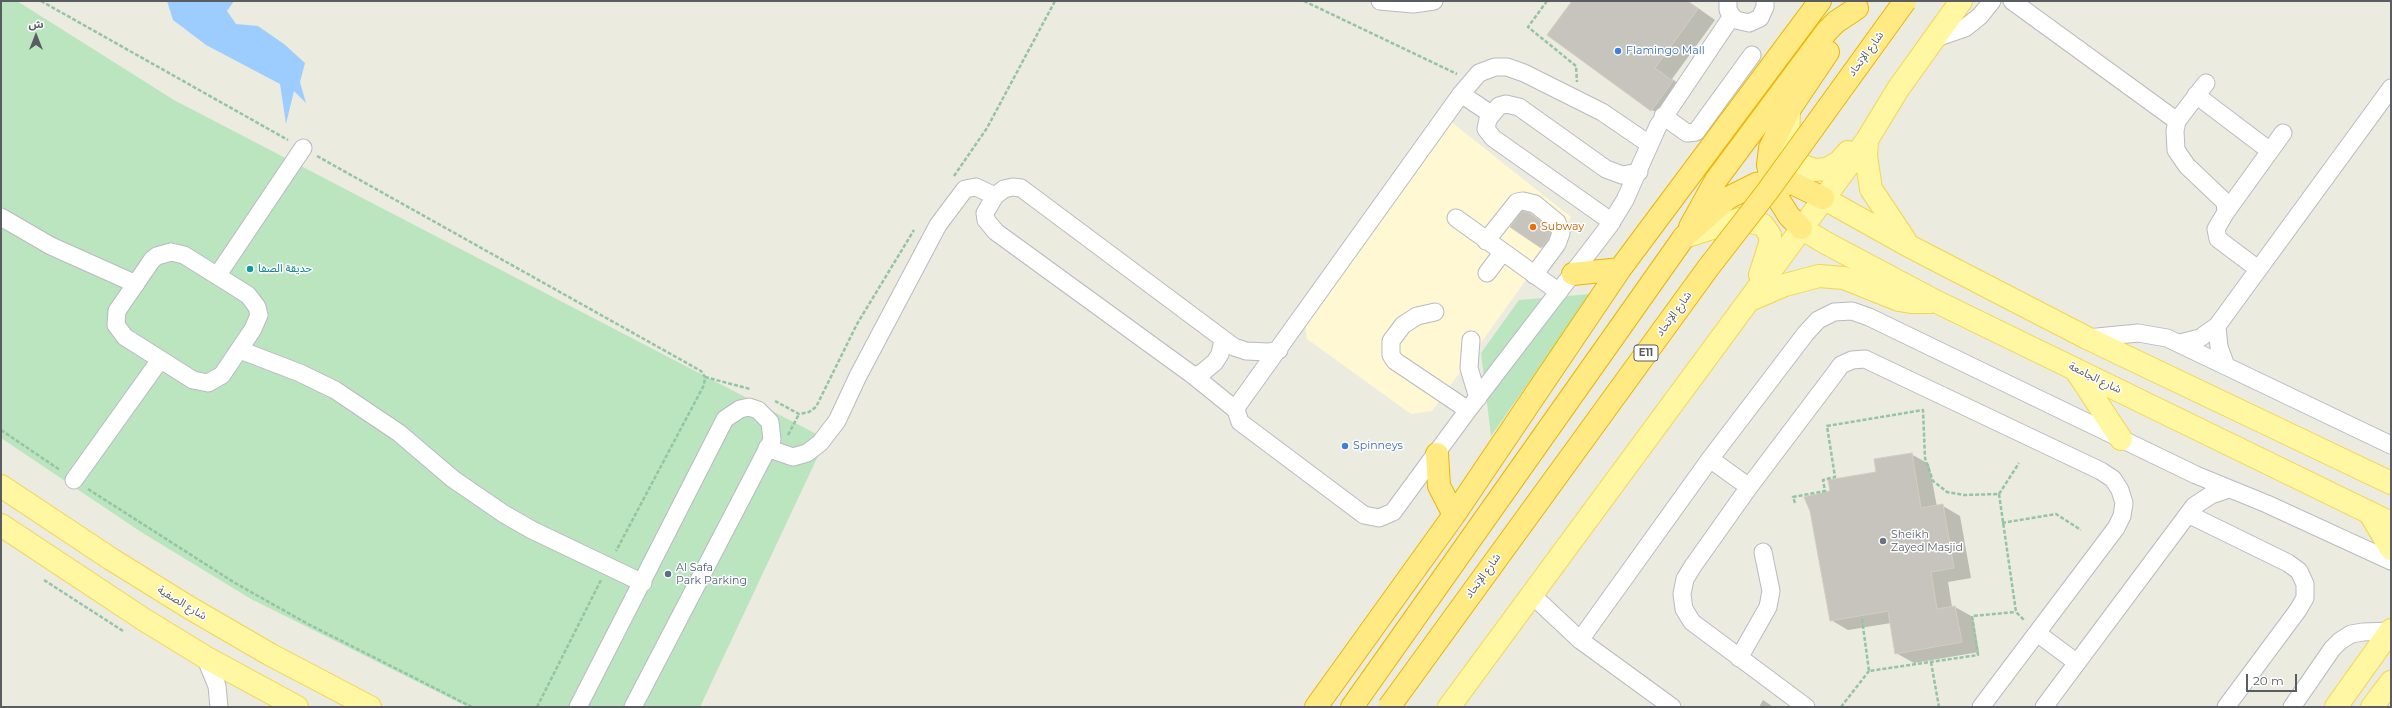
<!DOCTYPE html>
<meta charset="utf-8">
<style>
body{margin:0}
#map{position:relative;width:2392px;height:708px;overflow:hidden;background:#ecebe0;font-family:Montserrat,"Noto Sans Arabic",sans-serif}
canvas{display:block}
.frame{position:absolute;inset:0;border:2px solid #595c62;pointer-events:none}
.north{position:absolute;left:16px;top:16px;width:40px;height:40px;-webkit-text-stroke:3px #fff;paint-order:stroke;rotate:0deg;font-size:11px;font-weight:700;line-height:16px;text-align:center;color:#595c62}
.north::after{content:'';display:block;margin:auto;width:14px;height:18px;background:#595c62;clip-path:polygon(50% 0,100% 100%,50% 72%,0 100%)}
.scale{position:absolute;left:2246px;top:674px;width:51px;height:18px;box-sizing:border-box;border:2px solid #595c62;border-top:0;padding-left:5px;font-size:12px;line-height:14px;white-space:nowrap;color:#595c62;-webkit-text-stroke:3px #fff;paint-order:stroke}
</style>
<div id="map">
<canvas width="2392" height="708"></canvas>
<div class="frame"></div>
<div class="north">ش</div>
<div class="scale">20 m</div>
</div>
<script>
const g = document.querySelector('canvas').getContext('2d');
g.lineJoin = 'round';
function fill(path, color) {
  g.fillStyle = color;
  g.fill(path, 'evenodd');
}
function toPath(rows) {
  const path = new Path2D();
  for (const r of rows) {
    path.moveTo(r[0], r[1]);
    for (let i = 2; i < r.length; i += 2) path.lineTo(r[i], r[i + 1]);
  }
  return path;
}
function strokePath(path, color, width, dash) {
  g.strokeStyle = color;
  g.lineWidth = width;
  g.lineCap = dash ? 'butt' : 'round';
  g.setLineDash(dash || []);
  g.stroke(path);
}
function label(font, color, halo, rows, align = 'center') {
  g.font = font + ' Montserrat,"Noto Sans Arabic",sans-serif';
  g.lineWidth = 3;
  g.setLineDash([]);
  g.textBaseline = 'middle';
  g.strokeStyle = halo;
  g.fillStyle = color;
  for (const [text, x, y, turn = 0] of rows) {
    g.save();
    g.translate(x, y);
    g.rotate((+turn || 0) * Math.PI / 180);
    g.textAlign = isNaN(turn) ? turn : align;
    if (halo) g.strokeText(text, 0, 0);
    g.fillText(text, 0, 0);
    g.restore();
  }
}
const commercial = toPath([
 [1450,121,1571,217,1432,411,1411,414,1307,339,1305,322]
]);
const green = toPath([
 [1,1,17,1,174,100,826,439,700,707,468,707,251,599,141,532,1,438],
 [1591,294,1491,436,1481,353,1519,300]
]);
const water = toPath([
 [167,1,234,1,227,11,236,24,258,26,284,44,305,63,300,82,306,103,294,91,286,124,280,84,206,45,173,20]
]);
const shadow = toPath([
 [1573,1,1688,1,1715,20,1672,79,1690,92,1670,120,1652,110,1548,35],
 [1530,214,1557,234,1550,252,1512,226],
 [1911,454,1929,464,1937,507,1943,506,1960,516,1971,578,1948,582,1952,607,1955,607,1973,617,1979,652,1914,663,1896,653,1891,623,1848,630,1831,620,1831,492,1878,473],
 [1763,700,1772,706,1775,707,1759,707]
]);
const building = toPath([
 [1572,1,1686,1,1698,9,1655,68,1673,81,1651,111,1547,35,1572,1],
 [1522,211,1530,213,1549,228,1550,233,1549,237,1541,248,1510,227,1522,211],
 [1912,453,1921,508,1943,504,1954,568,1931,572,1937,609,1955,606,1962,642,1895,654,1888,611,1830,621,1810,511,1804,497,1830,491,1828,480,1876,472,1874,459,1912,453]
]);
const path = toPath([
 [41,1,288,140],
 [1304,1,1457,74],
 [1547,1,1528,27,1576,66,1577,82],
 [317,156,701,371,705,377,704,385,616,551],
 [954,176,987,128,1055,1],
 [705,377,750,389],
 [775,401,799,414,809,412,816,407,857,324,914,230],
 [1,430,60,470],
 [788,435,799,414],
 [88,489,235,583,308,624,472,707],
 [1999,494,2019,463],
 [1795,503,1793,497,1825,491,1823,480,1835,477,1827,426,1923,410,1925,458,1933,481,1947,492,1964,495,1999,494,2016,612,2025,621],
 [2002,523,2056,514,2081,530],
 [44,580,123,631],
 [1862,619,1869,671,1978,655,1972,616,2016,612],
 [1931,662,1939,707],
 [537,707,601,580],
 [1841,707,1869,671]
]);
const minor = toPath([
 [1380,1,1413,4,1434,1],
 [1728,1,1728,10,1732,16,1736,20,1749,23,1760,18,1765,7,1765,1],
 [2012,1,2177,121],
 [1933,39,1965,28,1980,16,1992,1],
 [2206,83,2177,121,2175,131,2176,150,2187,166,2225,202,2226,212,2216,229,2218,239,2258,269],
 [1461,94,1491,114],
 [2196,95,2270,151],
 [1663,116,1687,133,1696,132,1752,55],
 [1649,144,1602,112,1524,73,1507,67,1495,67,1479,73,1461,94,1238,405,1236,410,1240,422,1364,515,1379,518,1393,512,1468,410,1609,226,1625,200,1658,126,1732,16],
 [2226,212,2283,133],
 [1,217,51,246,136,284],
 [1456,218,1559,292],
 [1612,222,1493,138,1486,129,1488,119,1499,106,1506,104,1519,107,1606,169,1622,175,1639,172],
 [1486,241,1517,202,1523,201,1535,204,1557,222,1561,233,1557,244,1534,275],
 [171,252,184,255,248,295,257,307,259,315,253,329,222,375,208,383,193,380,125,337,116,325,117,311,152,260,157,256,171,252],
 [1487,273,1502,253],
 [217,276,303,148],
 [1435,312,1417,316,1403,325,1391,341,1391,355,1395,361,1468,410],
 [2217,326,2219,347,2226,366],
 [2087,338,2138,333,2167,338,2391,445],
 [1471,340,1469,368,1478,398],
 [2180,343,2200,338,2217,326,2391,88],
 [240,350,300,373,335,390,399,433,453,479,504,514,532,530,643,583],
 [1194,376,1202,373,1215,362,1220,354,1223,340],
 [1236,410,1194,376,996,232,986,220,985,213,995,196,1004,189,1013,187,1021,188,1234,347,1246,351,1268,352,1279,350],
 [767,448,793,457,807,453,820,443,837,421,858,376,938,225,965,189,976,187,995,196],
 [1710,459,1749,487],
 [74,480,160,360],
 [2188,514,2288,563,2299,571,2305,584,2305,598,2298,610,2226,707],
 [1531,594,1580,640,1672,707],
 [2037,633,2076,662],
 [1580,640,1710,459,1806,333,1818,320,1834,312,1852,311,1869,317,2196,475,2267,504,2391,561],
 [205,657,217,686,219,707],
 [1739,658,1768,607,1771,591,1763,552],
 [578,707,725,419,740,409,749,407,758,410,770,422,772,440,633,707],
 [1806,707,1692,622,1684,609,1682,594,1685,579,1693,566,1749,487,1833,376,1841,365,1852,360,1865,359,2101,471,2113,479,2120,490,2124,503,2122,516,2116,528,1981,707],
 [2044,707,2194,506,2211,495,2229,489],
 [2292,707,2332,649,2340,641,2351,634,2363,632,2391,631]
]);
const major = toPath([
 [1789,110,1788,142,1792,155,1801,165,1814,170,1827,169,1839,162,1848,152],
 [1867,140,1866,156,1871,189,1905,240],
 [1823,198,1909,246,2087,338,2391,483],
 [1801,228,1826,243,1935,301,2391,523],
 [1684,237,1740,219,1763,225,1770,235,1770,244,1760,275],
 [1750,300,1785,285,1819,276,1844,278,1899,300,1911,302,1930,302],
 [2075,369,2121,439],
 [1,486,111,559,190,608,271,655,370,707],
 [2369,512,2391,549],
 [1,525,143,619,205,657,297,707],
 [1449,707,1867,140,1898,89,1961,1],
 [2336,707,2391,630],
 [2372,707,2391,682]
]);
const highway = toPath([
 [1690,227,1716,180,1827,31,1836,22,1857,8],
 [1801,228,1789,216,1774,192,1768,165,1770,148,1789,110,1828,52],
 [1573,274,1620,269],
 [1437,454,1439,486,1454,515],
 [1316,707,1454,515,1620,269,1820,1],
 [1352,707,1684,237,1728,198,1756,184,1770,182,1794,184,1823,198]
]);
const highwayBridge = toPath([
 [1389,707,1708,268,1767,192,1905,1]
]);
const markers = [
 [1618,51,4,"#3f7fe0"],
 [1533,227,4,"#e8710a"],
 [250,269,4,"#0f9aa8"],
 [1345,446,4,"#3f7fe0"],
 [1883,541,4,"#6b7280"],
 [668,574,4,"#5c6f8a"]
];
const shields = [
 [1646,353,24]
];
const shieldNames = [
 ["E11",1646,353]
];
const shopNames = [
 ["Flamingo Mall",1626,51],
 ["Spinneys",1353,446]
];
const streetNames = [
 ["شارع الإتحاد",1866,54,-54],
 ["شارع الإتحاد",1674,314,-54],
 ["شارع الجامعة",2095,378,26],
 ["شارع الإتحاد",1483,576,-54],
 ["شارع الصفية",182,603,31]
];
const foodNames = [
 ["Subway",1541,227]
];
const cultureNames = [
 ["حديقة الصفا",258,269]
];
const worshipNames = [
 ["Sheikh",1891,535],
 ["Zayed Masjid",1891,548]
];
const serviceNames = [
 ["Al Safa",676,568],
 ["Park Parking",676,581]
];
fill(commercial, '#fff8d3');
fill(green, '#bbe5be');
fill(water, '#9dcdff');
fill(shadow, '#0003');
fill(building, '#c7c4bd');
strokePath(building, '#d1cdbe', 1);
strokePath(minor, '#b8bac0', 19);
strokePath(major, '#f5d450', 24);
strokePath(highway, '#ecb500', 24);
strokePath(path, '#93c4a4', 2.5, [4, 2]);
strokePath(minor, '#fff', 17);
strokePath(major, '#fff7a2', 22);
strokePath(highway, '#ffea84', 22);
strokePath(highwayBridge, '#ecb500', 24, []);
strokePath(highwayBridge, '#ffea84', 22);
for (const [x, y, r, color] of markers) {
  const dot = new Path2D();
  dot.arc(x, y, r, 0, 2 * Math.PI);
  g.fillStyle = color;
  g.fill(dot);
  strokePath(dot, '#fff', 1.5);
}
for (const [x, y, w] of shields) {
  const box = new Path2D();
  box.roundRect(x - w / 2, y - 8, w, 16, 3);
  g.fillStyle = '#fff';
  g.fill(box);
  strokePath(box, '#595c62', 1);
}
label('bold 10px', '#595c62', null, shieldNames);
label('11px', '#366cbe', '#fff', shopNames, 'left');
label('11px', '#595c62', '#fff', streetNames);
label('11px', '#c56008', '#fff', foodNames, 'left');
label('11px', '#0d838f', '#fff', cultureNames, 'left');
label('11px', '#5b616d', '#fff', worshipNames, 'left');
label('11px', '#4e5e75', '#fff', serviceNames, 'left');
</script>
